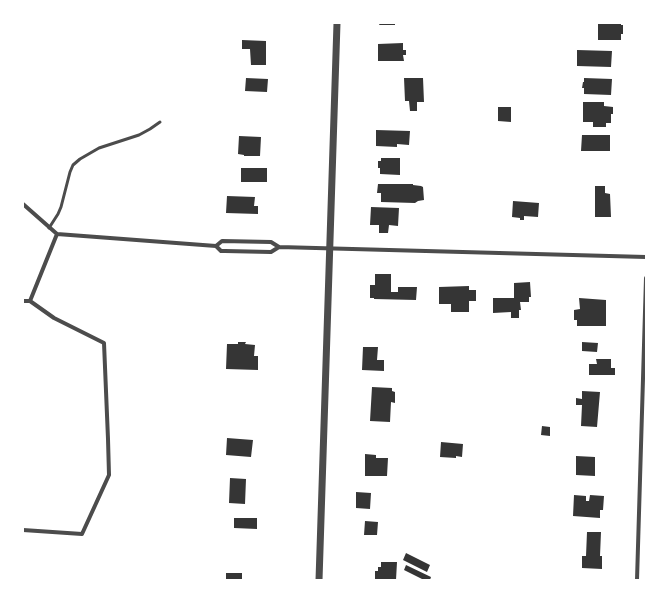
<!DOCTYPE html>
<style>
body{margin:0}
#map{position:relative;width:669px;height:603px;overflow:hidden;background:#fff;font-family:Lato,sans-serif}
canvas{display:block}
.frame{position:absolute;inset:0;border:24px solid #fff;pointer-events:none}
</style>
<div id="map">
<canvas width="669" height="603"></canvas>
<div class="frame"></div>
</div>
<script>
const g = document.querySelector('canvas').getContext('2d');
g.lineJoin = 'round';
function fill(path, color) {
  g.fillStyle = color;
  g.fill(path, 'evenodd');
}
function toPath(rows) {
  const path = new Path2D();
  for (const r of rows) {
    path.moveTo(r[0], r[1]);
    for (let i = 2; i < r.length; i += 2) path.lineTo(r[i], r[i + 1]);
  }
  return path;
}
function strokePath(path, color, width, dash) {
  g.strokeStyle = color;
  g.lineWidth = width;
  g.lineCap = dash ? 'butt' : 'round';
  g.setLineDash(dash || []);
  g.stroke(path);
}
const building = toPath([
 [380,23,395,23,395,25,379,25],
 [598,23,621,23,621,25,623,25,623,34,621,34,621,40,598,40],
 [242,40,266,41,266,65,251,65,250,49,242,49],
 [403,43,403,50,406,50,406,55,403,55,404,61,378,61,378,44],
 [577,50,612,51,611,67,577,66],
 [246,78,268,79,267,92,245,91],
 [404,78,423,78,424,102,417,102,417,111,410,111,409,101,405,101],
 [584,78,612,79,611,95,584,94,584,88,582,88,583,82,584,82],
 [583,102,604,102,604,106,613,107,613,114,611,114,611,123,606,123,606,127,593,127,593,122,583,122],
 [498,107,511,107,511,122,498,121],
 [376,130,410,131,409,145,397,144,397,147,376,146],
 [582,135,610,135,610,151,581,151],
 [239,136,261,137,260,156,244,156,244,155,238,154],
 [381,158,400,158,400,175,380,174,380,168,378,168,378,161,381,161],
 [241,168,267,168,267,182,241,182],
 [378,184,413,184,413,185,421,186,423,187,424,200,418,201,415,203,381,202,381,193,377,193],
 [595,186,605,186,605,193,610,194,611,217,595,217],
 [227,196,255,197,254,206,258,206,258,214,226,213],
 [513,201,539,203,538,217,524,216,524,220,520,220,520,218,512,217],
 [371,207,399,208,398,226,389,225,388,233,379,233,379,225,370,225],
 [375,274,391,274,391,292,398,292,398,287,417,287,416,300,374,299,374,298,370,298,370,285,375,285],
 [530,282,531,297,529,297,529,302,520,302,521,310,519,310,519,318,511,318,511,312,493,313,493,298,514,298,514,283],
 [469,286,469,290,476,290,476,301,469,301,469,312,451,312,451,304,439,304,439,287],
 [579,298,606,300,606,326,577,326,577,320,574,320,574,310,580,309],
 [238,342,246,342,245,344,255,345,254,356,258,356,258,370,226,369,227,344,238,344],
 [582,342,598,343,597,352,582,351],
 [363,347,378,347,377,360,384,360,384,371,362,370],
 [596,359,611,359,611,368,615,368,615,375,589,375,589,364,597,364],
 [372,387,392,388,392,391,395,392,395,403,391,402,390,422,370,421],
 [582,391,600,392,597,427,581,426,582,405,576,405,576,398,582,399],
 [542,426,550,427,550,436,541,435],
 [227,438,253,440,251,457,226,455],
 [441,442,463,444,462,457,456,456,456,458,440,457],
 [365,454,376,455,376,458,388,458,387,476,365,476],
 [576,456,595,457,595,476,576,475],
 [230,478,246,479,245,504,229,503],
 [356,492,371,493,370,509,356,508],
 [574,495,586,496,586,501,589,501,590,495,604,496,603,510,600,510,600,518,573,516],
 [234,518,257,518,257,529,234,528],
 [365,521,378,522,377,535,364,535],
 [587,532,601,532,600,556,602,556,602,569,582,568,582,556,586,556],
 [406,553,430,565,427,572,403,560],
 [381,562,397,562,396,580,375,580,375,571,378,571,378,567,381,567],
 [406,565,431,577,430,580,424,580,404,570],
 [226,573,242,573,242,580,226,580]
]);
const service = toPath([
 [49,228,58,214,61,207,70,172,73,165,80,159,99,148,139,135,150,129,160,122]
]);
const minor = toPath([
 [23,204,57,234,216,246],
 [279,247,271,252,225,251,221,251,216,246,222,241,271,242,279,247,646,257],
 [23,301,30,301,54,318,104,343,108,439,109,475,82,534,23,530],
 [30,301,57,234],
 [637,580,646,278]
]);
const tertiary = toPath([
 [319,580,337,23]
]);
fill(building, '#353535');
strokePath(service, '#4c4c4c', 3);
strokePath(minor, '#4c4c4c', 4);
strokePath(tertiary, '#4c4c4c', 7);
</script>
